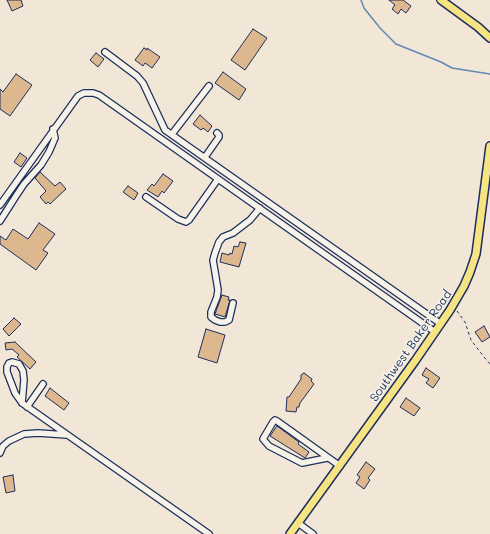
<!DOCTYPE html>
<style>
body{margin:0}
canvas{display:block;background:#f2e7d6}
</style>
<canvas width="490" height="534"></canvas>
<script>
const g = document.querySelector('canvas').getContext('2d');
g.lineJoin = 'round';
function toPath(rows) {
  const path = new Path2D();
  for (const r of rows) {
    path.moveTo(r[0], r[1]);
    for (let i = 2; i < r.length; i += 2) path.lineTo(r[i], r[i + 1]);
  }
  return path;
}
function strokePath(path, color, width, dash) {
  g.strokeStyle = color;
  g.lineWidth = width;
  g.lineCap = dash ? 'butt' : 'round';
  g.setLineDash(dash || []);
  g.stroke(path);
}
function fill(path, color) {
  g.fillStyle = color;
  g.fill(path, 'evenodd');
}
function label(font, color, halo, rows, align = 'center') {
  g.font = font + ' Mali,sans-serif';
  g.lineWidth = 3;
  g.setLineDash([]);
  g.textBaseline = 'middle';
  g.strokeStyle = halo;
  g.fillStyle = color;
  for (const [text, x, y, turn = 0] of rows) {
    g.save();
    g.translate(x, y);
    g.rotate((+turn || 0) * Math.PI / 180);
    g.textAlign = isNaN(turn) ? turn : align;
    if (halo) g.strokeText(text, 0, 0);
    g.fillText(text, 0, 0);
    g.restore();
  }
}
const stream = toPath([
 [361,0,364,8,380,28,396,44,441,62,452,68,490,74]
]);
const building = toPath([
 [7,0,21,0,23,6,12,11,7,0],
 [389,0,403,0,411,6,406,13,401,9,398,14,392,9,395,5,389,0],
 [253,29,267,38,245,70,231,60,253,29],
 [144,48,147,50,147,48,160,57,152,68,145,63,143,66,135,60,144,48],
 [96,53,104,59,98,67,90,60,96,53],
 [223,72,246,89,239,100,215,83,223,72],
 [16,74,32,85,10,116,0,109,0,89,3,92,16,74],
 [200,115,212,126,208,132,203,128,201,130,193,124,200,115],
 [20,153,27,158,21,167,14,162,20,153],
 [40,172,55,186,60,182,66,189,50,204,48,202,46,204,40,197,46,191,35,178,40,172],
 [163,174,173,181,164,193,162,191,158,197,147,190,152,184,154,186,163,174],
 [128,186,138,193,134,200,123,192,128,186],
 [39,223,55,234,43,250,48,253,36,270,0,244,0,236,6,240,13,229,28,239,39,223],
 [240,242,246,243,239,267,220,262,222,253,229,255,230,253,232,254,234,246,238,247,240,242],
 [222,295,229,297,228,300,230,300,225,317,215,314,222,295],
 [14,318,21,324,9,336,3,329,14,318],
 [484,326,490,337,482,342,475,332,484,326],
 [206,329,225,335,217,363,198,357,206,329],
 [15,342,36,362,30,369,17,357,19,355,12,349,6,350,5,343,15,342],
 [426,368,440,378,433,388,426,383,429,379,422,375,426,368],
 [304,373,312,379,311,381,314,384,300,403,299,407,297,407,296,412,286,411,287,397,289,397,301,379,301,375,304,373],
 [50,388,69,403,64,410,45,396,50,388],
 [406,398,420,408,414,416,400,407,406,398],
 [277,426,299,442,298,444,309,452,305,458,270,436,277,426],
 [366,462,375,469,368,478,370,480,364,489,356,483,360,477,357,475,366,462],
 [13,475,15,491,6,493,3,477,13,475]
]);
const path = toPath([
 [457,311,465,322,471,340,484,357,490,364]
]);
const minor = toPath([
 [105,52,137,76,143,83,165,130,441,324],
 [172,134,209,86],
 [205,157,219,137,219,135,217,133],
 [146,197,178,219,186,222,189,220,218,179],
 [0,205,78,96,84,93,93,93,99,95,435,332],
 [0,221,16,196,24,184,41,165,49,152,55,138,53,129],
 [233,303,229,320,225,322,220,322,215,320,211,317,211,312,217,297,218,290,213,260,215,253,219,242,223,237,233,233,250,220,260,208],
 [22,403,24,380,23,371,19,364,12,362,9,363,7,367,7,372,15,393,22,403,209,534],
 [27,407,43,384],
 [0,453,3,446,9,441,24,434,38,433,67,435],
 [327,458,302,463,269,446,263,439,273,422,275,420,277,421,340,466],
 [298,523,313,534]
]);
const major = toPath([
 [441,0,478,27,490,38],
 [290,534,415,361,450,310,464,286,470,272,476,254,490,146]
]);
const streetNames = [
 ["Southwest Baker Road",411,346,-55]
];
strokePath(stream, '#6288b4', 1.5);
fill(building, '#ddb78e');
strokePath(building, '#1b2f5e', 1);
strokePath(minor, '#1b2f5e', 8);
strokePath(major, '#1b2f5e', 10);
strokePath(path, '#1b2f5e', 1, [3, 3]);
strokePath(minor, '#f7f3e8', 5.5);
strokePath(major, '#f6e381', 7);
label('12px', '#1b2f5e', '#f7f3e8', streetNames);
</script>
